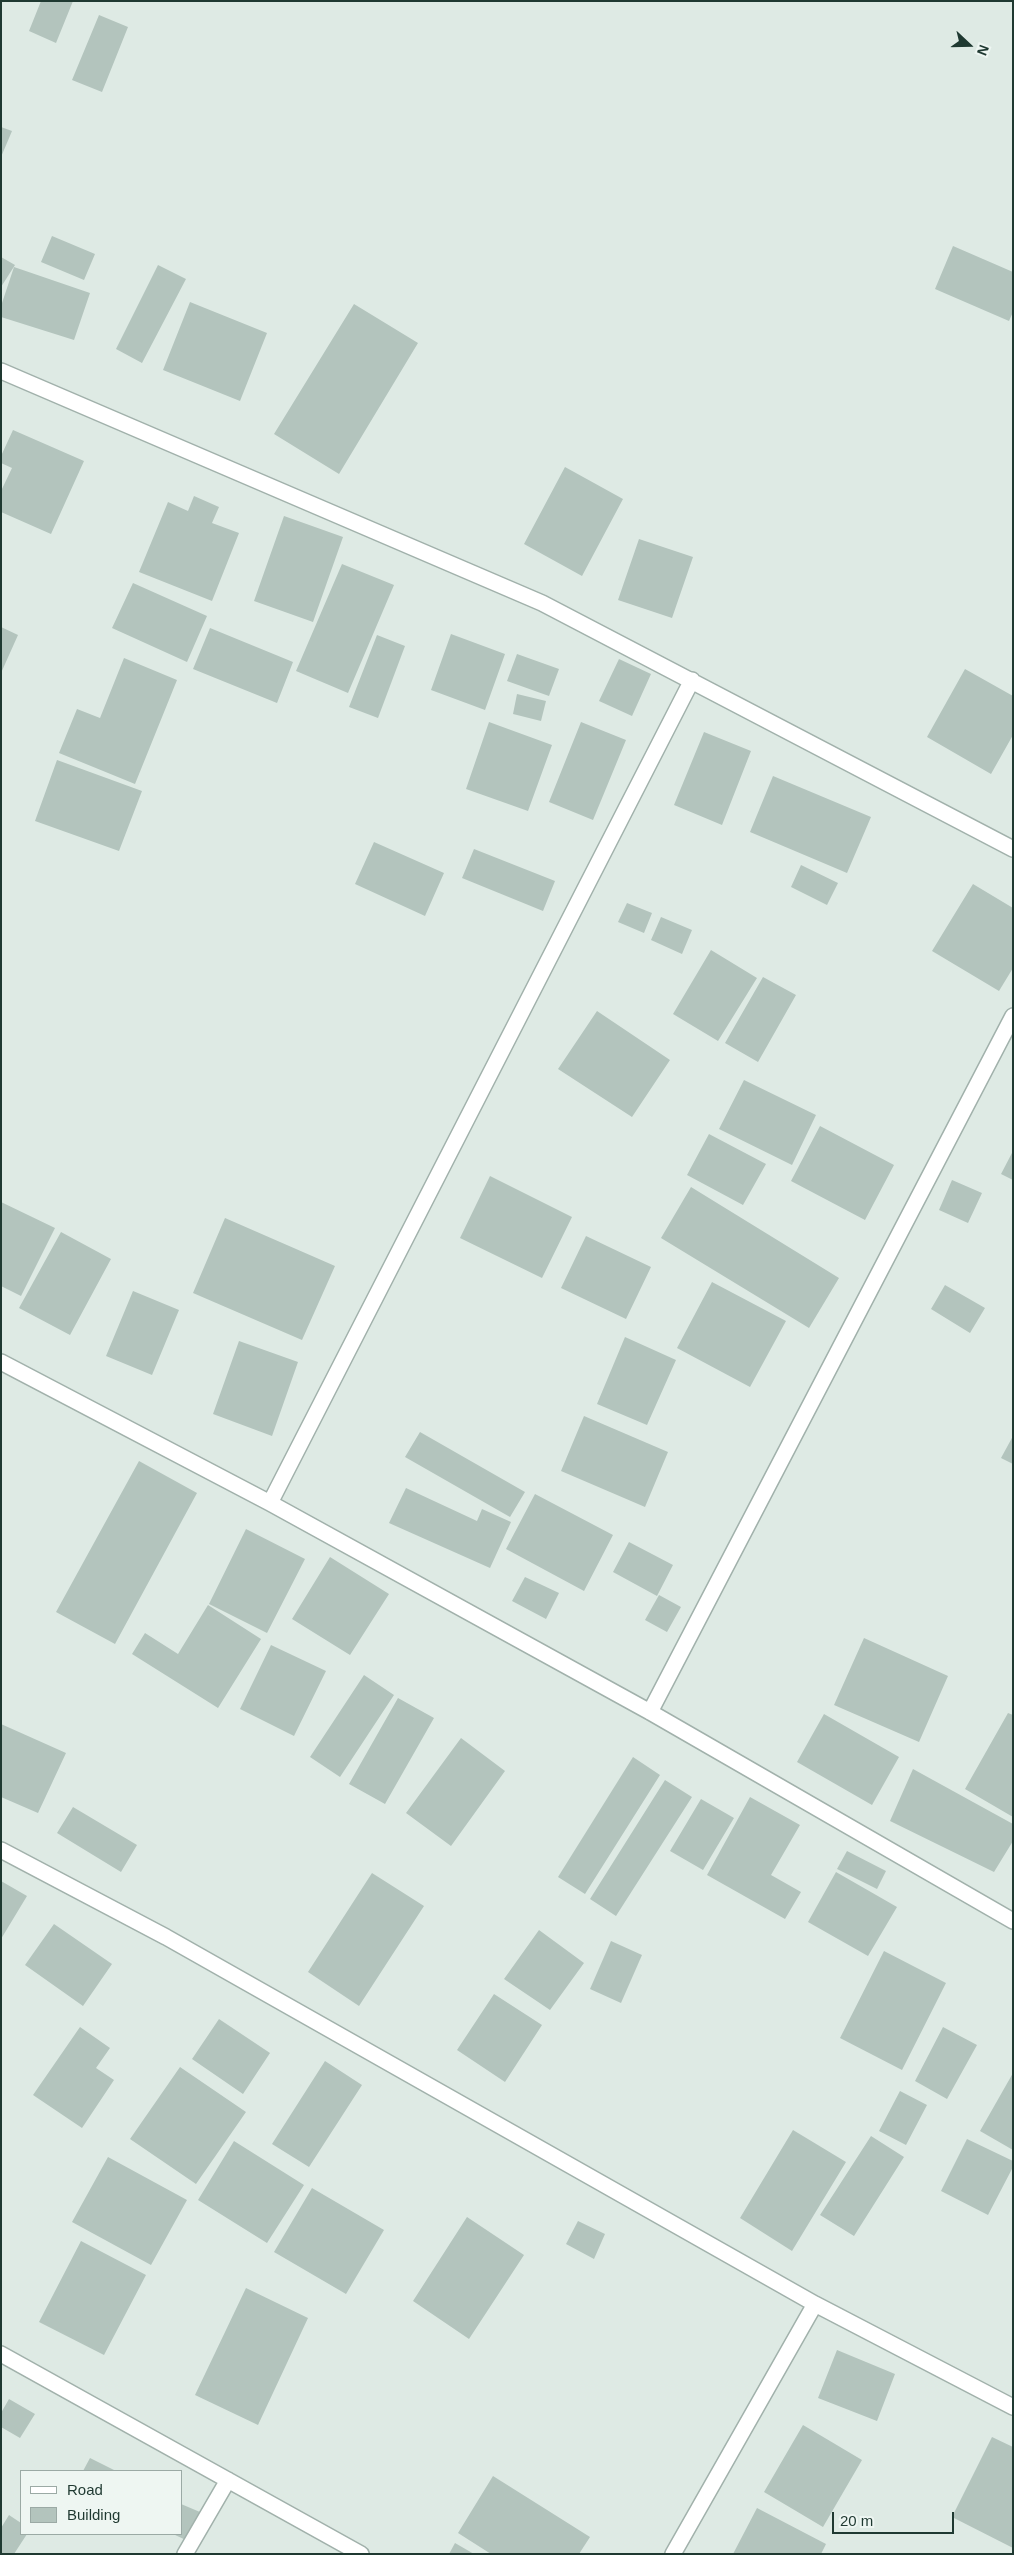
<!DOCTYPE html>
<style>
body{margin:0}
#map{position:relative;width:1014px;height:2555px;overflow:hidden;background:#deeae4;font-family:Arial,sans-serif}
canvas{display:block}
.frame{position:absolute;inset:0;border:2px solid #1f3931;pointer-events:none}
.legend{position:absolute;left:20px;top:2470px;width:162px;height:65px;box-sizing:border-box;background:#eef6f2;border:1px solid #9baaa5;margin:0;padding:6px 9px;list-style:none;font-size:15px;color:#1f3931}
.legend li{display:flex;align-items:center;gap:10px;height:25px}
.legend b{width:25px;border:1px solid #9baaa5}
.north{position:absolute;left:944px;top:20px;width:50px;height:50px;-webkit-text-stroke:4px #eef6f2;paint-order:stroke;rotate:111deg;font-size:14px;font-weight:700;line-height:20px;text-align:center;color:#1f3931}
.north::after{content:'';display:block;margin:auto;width:18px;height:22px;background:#1f3931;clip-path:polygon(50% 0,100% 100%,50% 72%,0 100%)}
.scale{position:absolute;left:832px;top:2512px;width:122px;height:22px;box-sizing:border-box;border:2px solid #1f3931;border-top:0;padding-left:6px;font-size:15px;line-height:18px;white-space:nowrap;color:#1f3931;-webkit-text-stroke:4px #eef6f2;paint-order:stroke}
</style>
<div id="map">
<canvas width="1014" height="2555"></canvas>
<div class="frame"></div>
<ul class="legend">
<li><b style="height:6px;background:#fff"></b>Road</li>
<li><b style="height:14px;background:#b3c4bd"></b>Building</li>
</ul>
<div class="north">N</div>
<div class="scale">20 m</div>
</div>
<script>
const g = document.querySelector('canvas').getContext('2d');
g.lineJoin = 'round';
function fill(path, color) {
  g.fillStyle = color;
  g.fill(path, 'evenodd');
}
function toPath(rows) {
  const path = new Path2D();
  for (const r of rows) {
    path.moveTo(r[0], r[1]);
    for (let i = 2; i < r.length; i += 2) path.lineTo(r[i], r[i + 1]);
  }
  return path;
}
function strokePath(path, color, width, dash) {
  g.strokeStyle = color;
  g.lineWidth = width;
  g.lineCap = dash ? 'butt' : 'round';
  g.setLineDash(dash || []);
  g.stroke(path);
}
const building = toPath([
 [41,1,73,1,56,43,29,31],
 [99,15,128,27,102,92,72,80],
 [1,127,12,131,1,157],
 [52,236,95,254,84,280,41,262],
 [953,246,1013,272,1013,312,1009,321,935,289],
 [1,257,15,265,1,287],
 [158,265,186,279,142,363,116,349],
 [14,267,90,293,74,340,1,317,1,306],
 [190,302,267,333,240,401,163,370],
 [354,304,418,343,339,474,274,434],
 [13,430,84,461,51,534,1,512,1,491,12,468,1,463,1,456],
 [565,467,623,499,582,576,524,544],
 [194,496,219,507,212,523,239,533,212,601,139,572,168,502,188,511],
 [284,516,343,537,313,622,254,601],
 [639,539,693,557,672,618,618,600],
 [342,564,394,585,348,693,296,671],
 [133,583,207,616,187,662,112,628],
 [1,627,18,635,1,673],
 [210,628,293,662,277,703,193,669],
 [451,634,505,654,485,710,431,690],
 [377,635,405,646,378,718,349,707],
 [517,654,559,669,549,696,507,681],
 [124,658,177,680,135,784,59,753,77,709,100,718],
 [619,659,651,674,632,716,599,701],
 [965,669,1013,696,1013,735,991,774,927,737],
 [517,694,546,701,541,721,513,714],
 [489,722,552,745,528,811,466,789],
 [581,722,626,740,593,820,549,802],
 [704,732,751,751,722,825,674,805],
 [57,760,142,791,119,851,35,821],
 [773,776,871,817,847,873,750,832],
 [374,842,444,873,425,916,355,884],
 [474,849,555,881,543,911,462,878],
 [801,865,838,883,827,905,791,887],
 [973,884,1013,908,1013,968,999,991,932,951],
 [627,903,652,913,644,933,618,922],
 [661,917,692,930,682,954,651,940],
 [711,950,757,978,718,1041,673,1014],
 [763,977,796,995,758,1062,725,1043],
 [597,1011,670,1060,632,1117,558,1069],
 [744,1080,816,1115,792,1165,719,1129],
 [820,1126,894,1165,865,1220,791,1181],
 [709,1134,766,1164,743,1205,687,1175],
 [1013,1151,1013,1180,1001,1174],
 [490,1176,572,1217,542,1278,460,1238],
 [952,1180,982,1193,968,1223,939,1210],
 [691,1187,839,1278,809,1328,661,1238],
 [1,1202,55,1228,21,1296,1,1286],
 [225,1218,335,1266,302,1340,193,1293],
 [61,1232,111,1259,70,1335,19,1308],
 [586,1236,651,1267,626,1319,561,1288],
 [712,1282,786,1321,750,1387,677,1348],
 [945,1285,985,1308,970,1333,931,1309],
 [133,1291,179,1310,152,1375,106,1356],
 [625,1337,676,1360,647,1425,597,1404],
 [239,1341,298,1362,272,1436,213,1414],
 [584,1416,668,1452,645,1507,561,1471],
 [420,1432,525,1492,510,1517,405,1457],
 [1013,1436,1013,1464,1001,1458],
 [139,1461,197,1493,115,1644,56,1612],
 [406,1488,477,1521,482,1509,511,1522,490,1568,389,1523],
 [535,1494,613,1535,584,1591,506,1549],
 [246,1529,305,1559,267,1633,209,1604],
 [629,1542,673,1565,657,1596,613,1572],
 [330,1557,389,1594,350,1655,292,1619],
 [525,1577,559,1593,546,1619,512,1601],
 [659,1595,681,1607,667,1632,645,1620],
 [208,1605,261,1639,218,1708,132,1654,145,1633,178,1654],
 [864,1638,948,1676,919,1742,834,1705],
 [271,1645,326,1671,294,1736,240,1709],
 [364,1675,394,1695,340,1777,310,1757],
 [398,1698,434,1718,385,1804,349,1784],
 [1008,1713,1013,1715,1013,1817,965,1789],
 [824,1714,899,1757,872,1805,797,1762],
 [1,1724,66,1753,38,1813,1,1797],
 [461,1738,505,1771,451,1846,406,1813],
 [633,1757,660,1775,585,1894,558,1877],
 [913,1769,1013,1824,1013,1841,994,1872,890,1821],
 [665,1780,692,1797,616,1916,590,1899],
 [750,1797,800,1825,771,1875,801,1892,785,1919,707,1875],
 [701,1799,734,1818,703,1870,670,1851],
 [73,1807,137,1845,121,1872,57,1833],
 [847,1851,886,1871,877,1889,837,1869],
 [836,1872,897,1907,868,1956,808,1922],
 [372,1873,424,1906,359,2006,308,1972],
 [1,1881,27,1896,1,1939],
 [54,1924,112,1964,83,2006,25,1965],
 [539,1930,584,1963,550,2010,504,1979],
 [611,1941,642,1955,621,2003,590,1989],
 [884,1951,946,1983,902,2070,840,2038],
 [494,1994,542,2025,505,2082,457,2050],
 [219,2019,270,2053,243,2094,192,2059],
 [80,2027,110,2048,96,2068,114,2080,82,2128,33,2095],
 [943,2027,977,2045,947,2099,915,2081],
 [325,2061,362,2085,309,2167,272,2144],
 [180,2067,246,2112,196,2184,130,2139],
 [1013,2073,1013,2150,980,2131],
 [900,2091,927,2105,906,2145,879,2131],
 [793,2130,846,2162,792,2251,740,2218],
 [871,2136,904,2157,854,2236,820,2215],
 [967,2139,1013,2161,1013,2167,988,2215,941,2191],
 [234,2141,304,2185,267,2243,198,2200],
 [108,2157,187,2200,151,2265,72,2222],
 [312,2188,384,2230,346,2294,274,2252],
 [467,2217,524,2255,469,2339,413,2301],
 [578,2221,605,2234,594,2259,566,2244],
 [81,2241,146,2275,104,2355,39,2322],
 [246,2288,308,2318,258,2425,195,2395],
 [837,2350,895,2374,877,2421,818,2398],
 [9,2399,35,2414,20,2438,1,2427,1,2413],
 [803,2425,862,2460,823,2527,764,2492],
 [992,2437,1013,2447,1013,2548,952,2517],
 [90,2458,116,2471,83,2471],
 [493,2476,590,2537,579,2554,491,2554,458,2533],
 [181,2504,200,2512,188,2541,173,2534,181,2534],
 [757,2508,826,2544,821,2554,733,2554],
 [9,2515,21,2523,21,2534,27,2534,14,2554,1,2554,1,2528],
 [455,2543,474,2554,449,2554]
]);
const street = toPath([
 [1,371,542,603,1013,849],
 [1,1362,270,1503,650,1712,1013,1921],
 [270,1503,692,680],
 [650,1712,1013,1016],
 [1,1850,166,1937,815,2304,1013,2407],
 [1,2354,361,2554],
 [185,2554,228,2480],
 [673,2554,815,2304]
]);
fill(building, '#b3c4bd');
strokePath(street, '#a1b1ab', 18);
strokePath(street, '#fff', 15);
</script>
